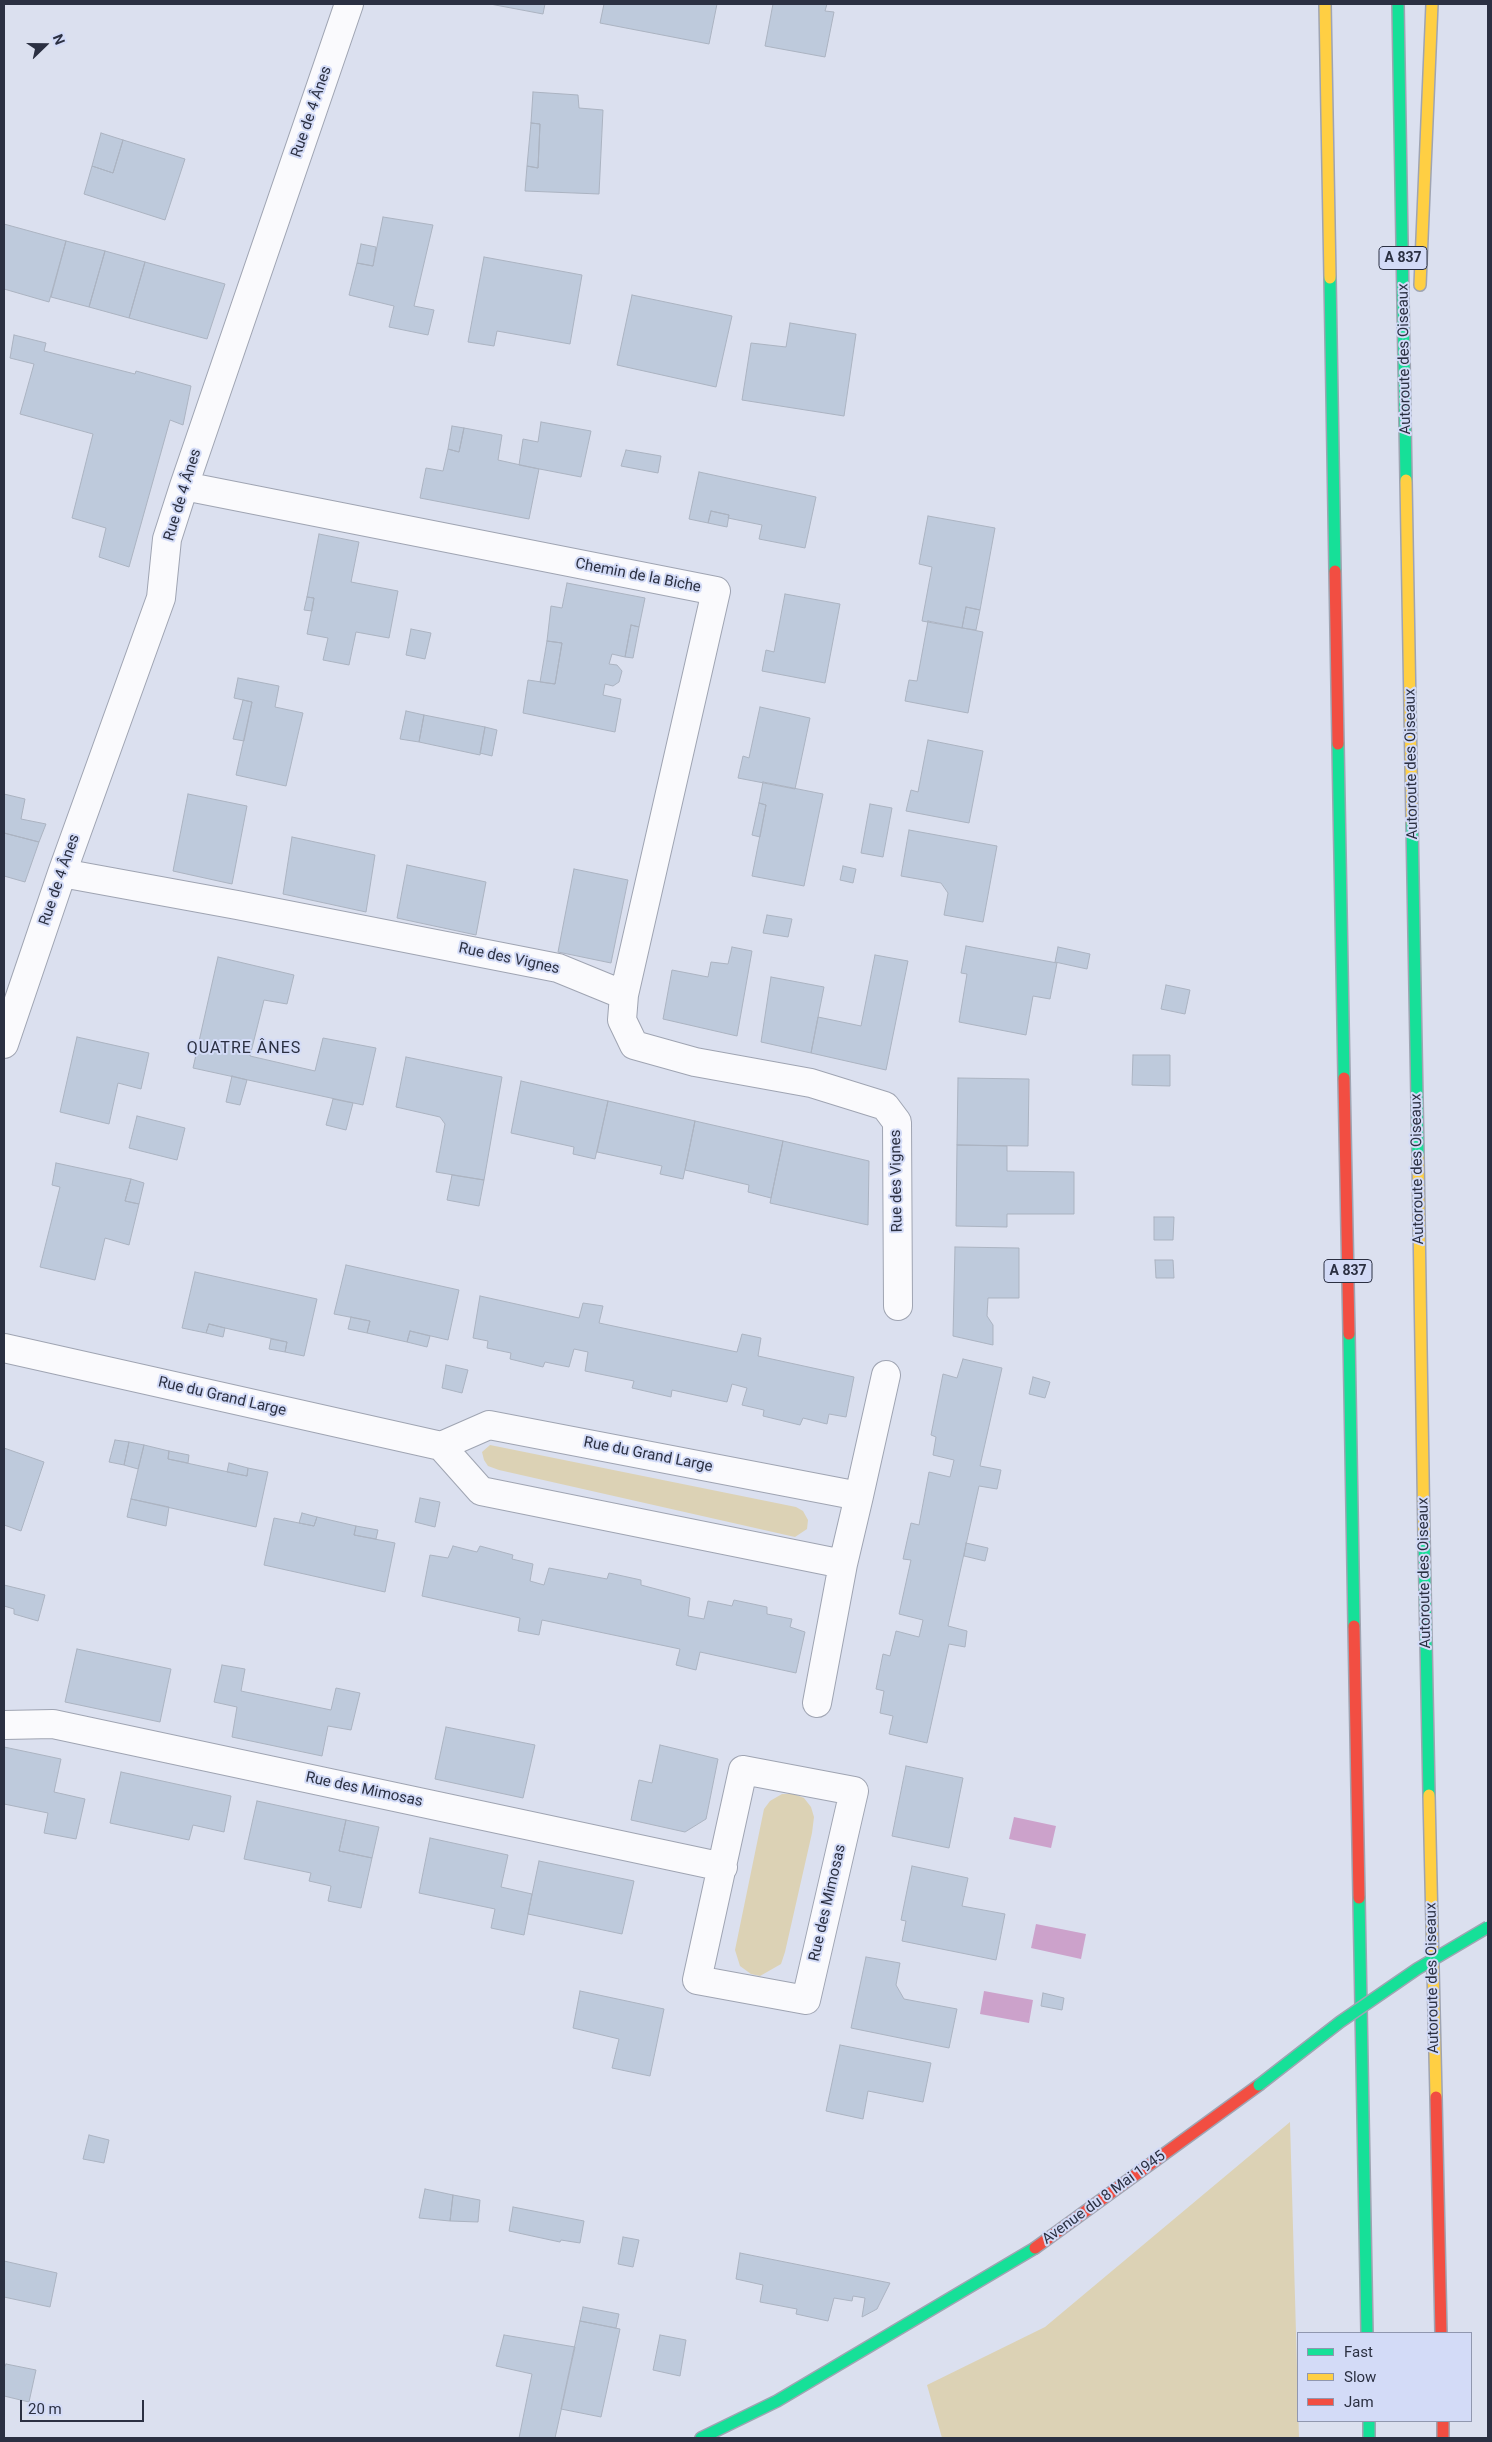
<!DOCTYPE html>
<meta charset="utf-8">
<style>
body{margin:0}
#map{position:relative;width:1492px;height:2442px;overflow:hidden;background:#dbe0ef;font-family:Roboto,sans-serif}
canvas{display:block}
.frame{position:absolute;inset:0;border:5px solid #2b3042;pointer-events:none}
.legend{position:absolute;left:1297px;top:2332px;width:175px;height:90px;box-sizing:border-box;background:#d3dbf7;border:1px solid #9097af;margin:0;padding:6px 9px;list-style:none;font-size:15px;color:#2b3042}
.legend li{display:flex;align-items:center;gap:10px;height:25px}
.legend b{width:25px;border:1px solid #9097af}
.north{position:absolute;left:20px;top:20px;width:50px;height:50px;-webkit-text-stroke:4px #d3dbf7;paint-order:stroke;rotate:68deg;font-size:14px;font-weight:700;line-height:20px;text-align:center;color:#2b3042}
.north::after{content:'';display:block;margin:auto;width:18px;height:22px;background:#2b3042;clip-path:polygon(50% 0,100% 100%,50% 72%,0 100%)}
.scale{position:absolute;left:20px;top:2400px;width:124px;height:22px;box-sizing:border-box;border:2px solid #2b3042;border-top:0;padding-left:6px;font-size:15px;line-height:18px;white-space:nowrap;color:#2b3042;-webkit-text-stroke:4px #d3dbf7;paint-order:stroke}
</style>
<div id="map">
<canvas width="1492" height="2442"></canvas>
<div class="frame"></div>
<ul class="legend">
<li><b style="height:6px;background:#16e098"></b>Fast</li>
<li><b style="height:6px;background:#ffcf43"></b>Slow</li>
<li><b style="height:6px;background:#f24e42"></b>Jam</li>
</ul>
<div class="north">N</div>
<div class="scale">20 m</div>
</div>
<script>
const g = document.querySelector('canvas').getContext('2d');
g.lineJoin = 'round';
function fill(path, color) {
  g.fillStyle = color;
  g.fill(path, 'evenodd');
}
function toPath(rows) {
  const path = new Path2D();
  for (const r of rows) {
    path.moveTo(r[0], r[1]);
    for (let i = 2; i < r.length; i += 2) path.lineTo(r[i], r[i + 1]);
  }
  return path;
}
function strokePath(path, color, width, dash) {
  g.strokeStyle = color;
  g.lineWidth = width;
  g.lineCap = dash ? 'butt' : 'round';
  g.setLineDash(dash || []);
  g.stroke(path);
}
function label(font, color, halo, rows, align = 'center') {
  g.font = font + ' Roboto,sans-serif';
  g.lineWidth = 4;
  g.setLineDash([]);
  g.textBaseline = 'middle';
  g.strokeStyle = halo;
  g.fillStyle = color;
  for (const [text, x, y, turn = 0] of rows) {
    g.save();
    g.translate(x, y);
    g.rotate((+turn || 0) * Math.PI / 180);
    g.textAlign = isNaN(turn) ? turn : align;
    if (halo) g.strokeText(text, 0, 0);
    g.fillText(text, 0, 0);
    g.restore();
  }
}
const green = toPath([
 [490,1445,796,1507,803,1511,808,1520,807,1529,795,1537,499,1470,488,1466,484,1460,482,1452],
 [782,1794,794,1794,804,1798,811,1807,814,1817,812,1833,785,1952,781,1964,760,1976,751,1974,740,1966,735,1950,764,1809,770,1801],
 [1290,2122,1299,2438,942,2438,927,2385,1045,2327]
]);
const water = toPath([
 [1014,1817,1056,1826,1051,1848,1009,1839],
 [1036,1924,1086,1934,1081,1959,1031,1948],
 [984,1991,1033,2000,1029,2023,980,2014]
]);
const building = toPath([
 [490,4,545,4,543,14,490,4],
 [604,4,717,4,709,44,600,23,604,4],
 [773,4,827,4,825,11,834,12,825,57,765,46,773,4],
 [533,92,578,95,579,108,603,110,599,194,525,191,527,166,538,168,540,124,531,123,533,92],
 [531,123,540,124,538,168,527,166,531,123],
 [101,133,123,140,113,173,92,166,101,133],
 [123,140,185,159,165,220,84,194,92,166,113,173,123,140],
 [383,217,433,225,414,306,434,310,428,335,389,327,394,306,349,295,357,263,373,266,383,217],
 [4,224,66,241,49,302,4,289,4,224],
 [66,241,105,251,89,307,51,297,66,241],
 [361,244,376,247,373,266,357,263,361,244],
 [105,251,145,262,129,318,89,307,105,251],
 [484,257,582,275,570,344,497,331,494,346,468,342,484,257],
 [145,262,225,284,207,339,129,318,145,262],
 [632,295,732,316,716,387,617,365,632,295],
 [790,323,856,334,844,416,742,400,751,343,786,347,790,323],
 [14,335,46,343,44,351,135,374,136,371,191,386,183,425,170,420,129,567,99,557,106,528,72,518,93,434,20,414,34,364,10,358,14,335],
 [541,422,591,431,581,477,519,465,523,439,538,442,541,422],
 [452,426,464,428,459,452,448,449,452,426],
 [464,428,502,435,498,460,539,469,529,519,420,498,426,468,443,471,448,449,459,452,464,428],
 [626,450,661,456,658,473,621,466,626,450],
 [699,472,816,497,805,548,759,539,762,525,728,518,729,515,711,511,708,523,689,519,699,472],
 [711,511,729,515,727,527,708,523,711,511],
 [928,516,995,528,980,610,966,607,962,628,922,621,932,567,919,564,928,516],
 [319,534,359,542,351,582,398,591,389,638,356,632,349,665,323,660,328,638,307,634,314,598,307,597,319,534],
 [567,583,645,598,639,627,631,625,625,657,612,654,609,664,617,665,622,671,619,682,613,686,605,684,603,695,621,699,615,732,523,713,528,680,555,684,562,643,547,641,551,606,562,608,567,583],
 [785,594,840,604,825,683,762,671,766,650,774,652,785,594],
 [307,597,314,598,312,611,304,610,307,597],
 [966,607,980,610,976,630,962,628,966,607],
 [928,621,983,632,968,713,905,701,909,680,917,681,928,621],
 [631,625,639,627,633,658,625,657,631,625],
 [411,629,431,633,425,659,406,655,411,629],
 [547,641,562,643,555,684,540,682,547,641],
 [238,678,279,686,275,707,303,713,286,786,236,775,252,702,234,698,238,678],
 [243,700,252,702,244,741,233,739,243,700],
 [760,707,810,718,795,789,738,778,743,756,749,758,760,707],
 [406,711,424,715,419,742,400,739,406,711],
 [424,715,485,727,480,755,419,742,424,715],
 [485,727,497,730,492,756,480,753,485,727],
 [928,740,983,751,969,823,906,811,911,790,918,792,928,740],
 [763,782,823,794,804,886,752,876,766,805,759,803,763,782],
 [4,794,25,799,21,819,46,824,39,842,4,833,4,794],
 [188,794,247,806,232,884,173,871,188,794],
 [759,803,766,805,760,837,752,835,759,803],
 [870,804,892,808,883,857,861,853,870,804],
 [909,830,997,846,983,922,944,915,948,893,941,883,901,876,909,830],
 [4,833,39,842,25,882,4,876,4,833],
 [292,837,375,855,366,912,283,894,292,837],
 [407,865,486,882,476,935,397,918,407,865],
 [843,866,856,869,853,883,840,880,843,866],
 [574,869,628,880,611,963,558,952,574,869],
 [767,915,792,919,788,937,763,933,767,915],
 [966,946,1057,963,1050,999,1033,996,1026,1035,959,1022,967,974,961,973,966,946],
 [732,947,752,951,737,1036,663,1019,672,970,708,977,711,962,728,964,732,947],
 [1058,947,1090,954,1087,969,1055,962,1058,947],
 [875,955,908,961,886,1070,811,1053,818,1017,861,1026,875,955],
 [218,957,294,975,287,1004,264,1000,250,1056,315,1071,323,1038,376,1048,363,1105,193,1068,218,957],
 [771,977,824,987,811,1053,761,1042,771,977],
 [1166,985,1190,990,1185,1014,1161,1009,1166,985],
 [77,1037,149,1053,141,1089,118,1083,109,1124,60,1112,77,1037],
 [1133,1055,1170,1055,1170,1086,1132,1085,1133,1055],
 [406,1057,502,1077,484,1180,436,1172,445,1124,440,1117,396,1107,406,1057],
 [232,1076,247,1080,240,1105,226,1102,232,1076],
 [958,1078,1029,1079,1028,1146,957,1145,958,1078],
 [521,1081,608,1101,595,1159,573,1154,574,1147,511,1133,521,1081],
 [333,1099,353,1103,346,1130,326,1125,333,1099],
 [608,1101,695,1121,683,1179,660,1174,662,1166,597,1152,608,1101],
 [137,1116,185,1128,177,1160,129,1148,137,1116],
 [695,1121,783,1141,771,1198,748,1192,749,1185,685,1170,695,1121],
 [783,1141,869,1161,868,1225,770,1203,783,1141],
 [957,1145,1007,1146,1007,1171,1074,1172,1074,1214,1007,1214,1007,1227,956,1226,957,1145],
 [56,1163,131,1179,125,1201,139,1204,129,1245,105,1238,95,1280,40,1267,60,1187,52,1185,56,1163],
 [452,1175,484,1180,479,1206,447,1200,452,1175],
 [131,1179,144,1183,139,1204,125,1201,131,1179],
 [1154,1217,1174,1217,1173,1240,1154,1240,1154,1217],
 [955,1247,1019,1248,1019,1298,988,1298,987,1316,993,1325,993,1345,953,1336,955,1247],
 [1155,1260,1173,1260,1174,1278,1156,1278,1155,1260],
 [346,1265,459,1290,448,1340,410,1331,407,1342,367,1333,370,1321,334,1314,346,1265],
 [195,1272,317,1299,304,1356,285,1352,287,1342,225,1328,209,1324,206,1333,182,1328,195,1272],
 [480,1296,579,1318,583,1303,603,1306,599,1323,737,1352,742,1334,761,1338,758,1356,854,1377,846,1417,829,1414,827,1424,803,1418,800,1425,763,1416,764,1410,742,1405,747,1388,732,1384,727,1402,672,1390,671,1397,632,1388,634,1381,585,1371,588,1352,574,1349,569,1367,545,1362,543,1367,510,1359,511,1353,487,1348,488,1341,473,1338,480,1296],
 [351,1317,370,1321,367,1333,348,1329,351,1317],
 [209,1324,225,1328,223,1337,206,1333,209,1324],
 [410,1331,430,1336,427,1347,407,1342,410,1331],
 [271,1339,287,1342,285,1352,269,1349,271,1339],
 [963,1359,1002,1368,980,1466,1001,1470,997,1489,979,1486,948,1626,967,1631,965,1647,949,1644,927,1743,889,1734,893,1716,880,1713,884,1691,876,1689,883,1654,890,1656,896,1631,919,1637,923,1620,899,1614,911,1560,903,1559,911,1523,919,1525,929,1472,950,1477,954,1460,933,1455,936,1437,931,1435,943,1374,957,1378,963,1359],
 [446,1365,468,1370,462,1393,442,1388,446,1365],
 [1033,1377,1050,1382,1045,1398,1029,1394,1033,1377],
 [115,1440,129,1442,124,1465,109,1462,115,1440],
 [129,1442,144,1445,138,1469,124,1465,129,1442],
 [144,1445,169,1451,168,1459,247,1476,248,1468,268,1472,256,1527,131,1499,144,1445],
 [4,1448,44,1462,21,1531,4,1525,4,1448],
 [169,1451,189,1455,188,1463,168,1459,169,1451],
 [229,1463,248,1468,247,1476,227,1472,229,1463],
 [420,1498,440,1502,435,1527,415,1522,420,1498],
 [131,1499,169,1507,166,1526,127,1517,131,1499],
 [302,1513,317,1517,314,1526,299,1523,302,1513],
 [317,1517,356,1526,354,1535,395,1543,385,1592,264,1565,274,1518,314,1526,317,1517],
 [356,1526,378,1530,376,1539,354,1535,356,1526],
 [966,1543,988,1548,985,1561,964,1556,966,1543],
 [453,1546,477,1552,480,1546,513,1555,512,1559,533,1564,530,1581,544,1585,549,1568,607,1579,609,1573,641,1580,641,1585,690,1598,688,1616,704,1619,708,1601,732,1606,734,1600,767,1607,767,1614,792,1619,790,1627,805,1632,796,1673,700,1652,696,1670,676,1665,680,1649,542,1620,539,1635,518,1631,520,1618,422,1596,430,1555,448,1558,453,1546],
 [4,1585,45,1595,38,1621,14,1614,14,1609,4,1606,4,1585],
 [77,1649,171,1669,160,1722,65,1702,77,1649],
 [222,1665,245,1669,241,1691,331,1710,336,1688,360,1693,351,1730,328,1726,322,1756,232,1737,237,1707,214,1702,222,1665],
 [446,1727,535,1745,523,1798,435,1779,446,1727],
 [660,1745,718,1759,706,1819,685,1832,631,1820,639,1780,652,1783,660,1745],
 [4,1747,61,1759,54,1792,85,1799,76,1839,44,1833,48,1813,4,1804,4,1747],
 [906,1766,963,1778,949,1848,892,1836,906,1766],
 [121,1772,231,1796,224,1832,193,1825,189,1840,110,1823,121,1772],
 [257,1801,346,1820,339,1851,372,1858,361,1908,328,1901,331,1886,309,1881,311,1873,244,1859,257,1801],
 [346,1820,379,1827,372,1858,339,1851,346,1820],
 [430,1838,508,1855,501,1887,532,1894,524,1935,491,1928,495,1909,419,1893,430,1838],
 [539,1861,634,1881,622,1934,528,1914,539,1861],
 [912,1866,968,1878,962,1906,1005,1914,996,1960,902,1941,906,1921,901,1920,912,1866],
 [866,1957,900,1963,896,1985,904,1999,957,2009,949,2048,851,2028,866,1957],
 [580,1991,664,2009,650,2076,612,2068,619,2039,573,2028,580,1991],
 [1043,1993,1064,1998,1062,2010,1041,2006,1043,1993],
 [840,2045,931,2063,923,2102,868,2091,863,2119,826,2111,840,2045],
 [89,2135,109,2140,104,2163,83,2159,89,2135],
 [425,2189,453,2195,450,2221,419,2218,425,2189],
 [453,2195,480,2200,478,2222,450,2221,453,2195],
 [513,2207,584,2221,580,2243,561,2240,560,2242,509,2231,513,2207],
 [623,2237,639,2240,633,2267,618,2264,623,2237],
 [740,2253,890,2283,877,2309,862,2317,865,2298,853,2296,852,2301,834,2298,828,2321,796,2314,797,2309,760,2302,763,2285,736,2279,740,2253],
 [4,2261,57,2273,50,2307,4,2297,4,2261],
 [583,2307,619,2314,616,2328,580,2321,583,2307],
 [580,2321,620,2329,601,2417,561,2409,580,2321],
 [504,2335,575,2347,555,2438,519,2438,532,2374,496,2366,504,2335],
 [660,2335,686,2340,680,2376,653,2370,660,2335],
 [6,2364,36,2370,29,2402,4,2396,4,2368,6,2364]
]);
const street = toPath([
 [184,486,716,591,624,995],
 [62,873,237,905,558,968,624,995,622,1020,634,1045,695,1062,811,1083,885,1106,897,1122,898,1306],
 [4,1044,62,873,161,598,167,539,184,486,349,4],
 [4,1348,441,1446,481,1491,843,1564,859,1496,489,1425,441,1446],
 [859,1496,886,1375],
 [817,1703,843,1564],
 [4,1725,53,1724,723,1867],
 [743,1770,854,1791,806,2000,697,1980,743,1770]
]);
const fast = toPath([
 [1398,4,1406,480],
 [1330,278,1335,571],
 [1338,744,1344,1078],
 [1412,822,1418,1156],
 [1349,1334,1354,1626],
 [1424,1538,1429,1795],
 [1359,1898,1367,2333],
 [1369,2421,1369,2438],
 [701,2438,777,2401,1035,2248]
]);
const slow = toPath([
 [1325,4,1330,278],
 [1420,285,1432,4],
 [1406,480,1412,822],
 [1418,1156,1424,1538],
 [1429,1795,1436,2097]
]);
const jam = toPath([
 [1335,571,1338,744],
 [1344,1078,1349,1334],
 [1354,1626,1359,1898],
 [1436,2097,1441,2333],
 [1035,2248,1259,2085],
 [1443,2421,1443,2438]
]);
const fastBridge = toPath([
 [1259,2085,1340,2022,1417,1969,1488,1927]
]);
const shields = [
 [1403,258,48],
 [1348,1271,48]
];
const shieldNames = [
 ["A 837",1403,258],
 ["A 837",1348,1271]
];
const streetNames = [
 ["Rue de 4 Ânes",312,112,-71],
 ["Autoroute des Oiseaux",1405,359,-91],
 ["Rue de 4 Ânes",183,495,-73],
 ["Chemin de la Biche",638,576,11],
 ["Autoroute des Oiseaux",1412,764,-91],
 ["Rue de 4 Ânes",60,880,-71],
 ["Rue des Vignes",509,959,12],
 ["Autoroute des Oiseaux",1418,1169,-91],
 ["Rue des Vignes",897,1181,-91],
 ["Rue du Grand Large",222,1397,13],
 ["Rue du Grand Large",648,1455,11],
 ["Autoroute des Oiseaux",1425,1573,-91],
 ["Rue des Mimosas",364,1790,12],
 ["Rue des Mimosas",828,1903,-77],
 ["Autoroute des Oiseaux",1433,1978,-91],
 ["Avenue du 8 Mai 1945",1104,2198,-36]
];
const neighbourhoodNames = [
 ["QUATRE ÂNES",244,1049]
];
fill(green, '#dcd2b5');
fill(water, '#cca2cb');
fill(building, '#becadc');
strokePath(building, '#abb3c1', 1);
strokePath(street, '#9fa4b2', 30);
strokePath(fast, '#9fa4b2', 14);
strokePath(slow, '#9fa4b2', 14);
strokePath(jam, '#9fa4b2', 14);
strokePath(street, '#fafafd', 28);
strokePath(fast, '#16e098', 11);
strokePath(slow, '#ffcf43', 11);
strokePath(jam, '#f24e42', 11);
strokePath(fastBridge, '#9fa4b2', 14, []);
strokePath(fastBridge, '#16e098', 11);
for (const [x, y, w] of shields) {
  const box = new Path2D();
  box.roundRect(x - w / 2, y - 11.5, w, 23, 4);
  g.fillStyle = '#d3dbf7';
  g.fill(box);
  strokePath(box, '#2b3042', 1);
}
label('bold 14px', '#2b3042', null, shieldNames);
label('15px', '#2b3042', '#d3dbf7', streetNames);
g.letterSpacing = '1px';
label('16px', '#2b3042', '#d3dbf7', neighbourhoodNames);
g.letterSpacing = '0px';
</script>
